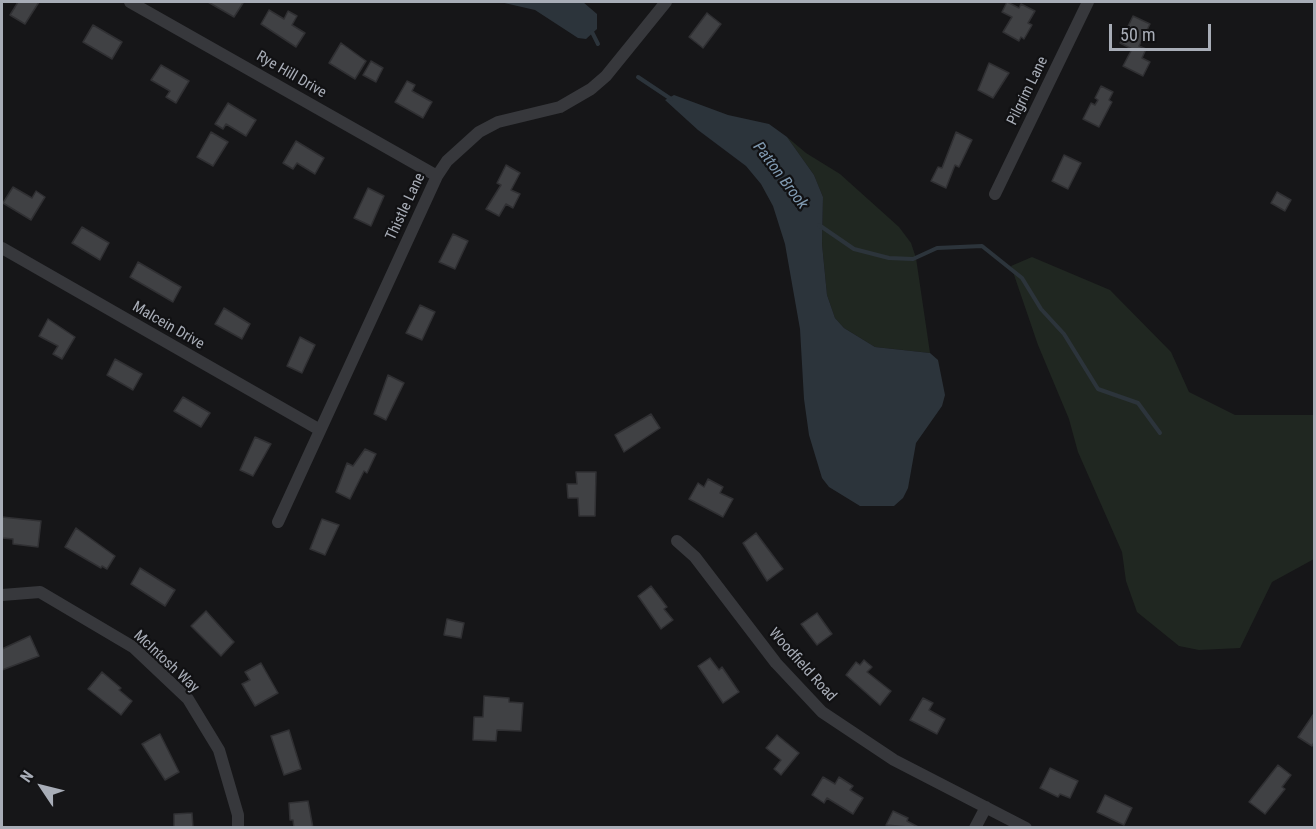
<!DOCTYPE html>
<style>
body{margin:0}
#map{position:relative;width:1316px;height:829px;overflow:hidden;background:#161618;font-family:"Roboto Condensed",sans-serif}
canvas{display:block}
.frame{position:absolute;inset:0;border:3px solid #a8adb7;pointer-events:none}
.north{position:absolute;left:12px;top:757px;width:60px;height:60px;-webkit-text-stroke:4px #111113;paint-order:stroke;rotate:305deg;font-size:16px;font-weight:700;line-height:24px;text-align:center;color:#a8adb7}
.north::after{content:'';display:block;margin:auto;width:21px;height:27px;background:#a8adb7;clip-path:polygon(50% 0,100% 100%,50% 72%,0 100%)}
.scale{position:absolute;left:1109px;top:24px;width:102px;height:27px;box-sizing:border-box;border:3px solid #a8adb7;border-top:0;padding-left:8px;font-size:18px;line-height:21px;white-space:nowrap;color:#a8adb7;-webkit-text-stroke:4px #111113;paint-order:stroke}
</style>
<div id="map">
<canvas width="1316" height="829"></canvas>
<div class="frame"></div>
<div class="north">N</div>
<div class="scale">50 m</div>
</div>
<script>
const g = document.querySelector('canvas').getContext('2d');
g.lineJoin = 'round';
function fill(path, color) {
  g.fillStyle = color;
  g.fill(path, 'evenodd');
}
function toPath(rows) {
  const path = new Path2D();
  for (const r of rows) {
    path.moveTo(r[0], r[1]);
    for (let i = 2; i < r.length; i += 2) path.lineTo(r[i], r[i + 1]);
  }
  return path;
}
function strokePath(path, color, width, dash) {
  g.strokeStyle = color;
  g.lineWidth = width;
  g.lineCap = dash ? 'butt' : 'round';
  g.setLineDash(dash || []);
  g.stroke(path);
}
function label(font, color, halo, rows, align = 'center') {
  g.font = font + ' "Roboto Condensed",sans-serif';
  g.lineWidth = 4.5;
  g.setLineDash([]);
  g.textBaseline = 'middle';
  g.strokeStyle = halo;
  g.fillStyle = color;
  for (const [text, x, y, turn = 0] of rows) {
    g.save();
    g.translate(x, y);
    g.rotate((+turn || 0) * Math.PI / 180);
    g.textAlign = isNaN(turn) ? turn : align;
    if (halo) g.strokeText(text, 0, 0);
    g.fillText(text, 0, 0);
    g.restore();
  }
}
const green = toPath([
 [787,137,806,153,840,174,899,227,911,243,916,258,930,353,875,347,844,328,835,318,827,295,822,244,823,197,814,175],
 [1032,257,1110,290,1171,352,1189,392,1235,415,1314,415,1314,559,1272,582,1240,648,1199,650,1179,646,1137,612,1126,581,1122,552,1078,452,1069,419,1038,345,1011,266]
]);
const water = toPath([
 [500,2,583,2,597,14,597,29,586,39,578,38,535,10],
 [674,95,728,115,769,124,787,137,814,175,823,197,822,244,827,295,835,318,844,328,875,347,930,353,938,360,945,395,942,406,916,443,908,488,903,498,894,506,860,506,829,487,822,478,809,435,804,399,800,329,785,244,773,206,761,184,746,166,698,130,665,100]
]);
const stream = toPath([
 [592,32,598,44],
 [638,77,671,99],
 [819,225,854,249,889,258,913,259,937,248,982,246,1022,278,1041,309,1064,334,1098,389,1138,403,1160,433]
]);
const building = toPath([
 [18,2,39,2,25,24,10,15,18,2],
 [208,2,241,2,243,3,234,17,208,2],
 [1007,2,1019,8,1021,4,1035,11,1028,23,1032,25,1024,39,1021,37,1019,41,1003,32,1012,17,1002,12,1007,2],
 [269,10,284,19,288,11,297,16,292,25,305,33,296,47,261,24,269,10],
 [707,13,721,24,703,48,689,37,707,13],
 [1133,16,1150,24,1139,46,1146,49,1142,58,1150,62,1143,76,1123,66,1132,49,1120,43,1133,16],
 [93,25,122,42,112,59,83,42,93,25],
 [341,43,366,61,355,79,329,63,341,43],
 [371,61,383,68,376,82,363,75,371,61],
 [989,63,1009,73,993,98,978,90,989,63],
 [161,65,189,81,176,103,166,97,170,91,151,80,161,65],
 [407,81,415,85,412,91,432,102,423,118,395,102,407,81],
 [1101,86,1113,92,1109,100,1112,102,1099,127,1083,119,1091,103,1095,105,1098,100,1095,98,1101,86],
 [228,103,256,120,246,136,226,124,223,129,215,124,228,103],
 [211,132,228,142,213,166,197,157,211,132],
 [956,132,972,140,959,167,955,165,946,188,931,181,938,167,942,168,956,132],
 [296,141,324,158,315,174,297,163,293,169,283,163,296,141],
 [1064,155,1081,163,1068,189,1052,181,1064,155],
 [506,165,520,173,511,190,520,194,513,208,506,204,499,216,486,209,501,185,497,183,506,165],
 [13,187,32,198,36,191,45,197,31,220,3,203,13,187],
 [368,188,384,196,371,226,354,218,368,188],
 [1277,192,1291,200,1285,211,1271,203,1277,192],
 [82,227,109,243,100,260,72,243,82,227],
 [453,234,468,241,455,269,439,262,453,234],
 [138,262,181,287,173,302,130,277,138,262],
 [420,305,435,312,422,340,406,333,420,305],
 [224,308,250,324,242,339,215,324,224,308],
 [48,319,75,337,62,359,53,354,58,346,39,336,48,319],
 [300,337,315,345,302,373,287,366,300,337],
 [115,359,142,374,133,390,107,375,115,359],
 [388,375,404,383,386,420,374,414,388,375],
 [183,397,210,413,201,427,174,411,183,397],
 [651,414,660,428,624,452,615,435,651,414],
 [255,437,271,444,253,476,240,470,255,437],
 [365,449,376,454,367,473,364,471,350,499,336,492,347,463,353,466,365,449],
 [576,472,596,472,595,516,579,516,578,498,568,498,567,484,577,484,576,472],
 [708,479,723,487,720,493,733,499,723,517,689,499,698,483,704,487,708,479],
 [2,517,41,521,38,547,13,544,13,539,2,538,2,517],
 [322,519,339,525,325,555,310,549,322,519],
 [76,528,115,556,107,569,102,566,101,568,65,547,76,528],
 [756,533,783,569,767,581,743,543,756,533],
 [140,568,175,590,165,606,131,584,140,568],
 [651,586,667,607,664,609,673,620,661,629,638,596,651,586],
 [206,611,234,642,221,656,191,626,206,611],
 [817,613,832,634,817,645,801,624,817,613],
 [447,619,464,623,461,638,444,635,447,619],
 [30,636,39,656,2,670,2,649,30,636],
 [710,658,719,670,722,667,739,692,723,703,698,666,710,658],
 [864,660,872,667,867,672,891,691,880,705,846,675,856,662,860,665,864,660],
 [261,663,278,693,255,706,242,684,250,680,245,672,261,663],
 [102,672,121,688,119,690,132,701,121,715,88,689,102,672],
 [484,696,509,698,509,702,523,703,521,731,497,730,496,741,473,740,474,717,483,717,484,696],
 [923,698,933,703,929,710,945,719,937,734,910,720,923,698],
 [1313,715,1314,742,1312,746,1298,737,1313,715],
 [289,730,301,769,284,775,271,736,289,730],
 [160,734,179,772,165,780,142,744,160,734],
 [777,735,799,753,781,775,774,769,781,760,766,748,777,735],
 [1278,765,1291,775,1282,787,1285,789,1265,814,1249,802,1278,765],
 [1050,768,1078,781,1070,798,1060,794,1058,797,1040,788,1050,768],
 [823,777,835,784,839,777,853,786,850,790,863,798,853,814,827,798,824,803,812,795,823,777],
 [1105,795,1132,808,1124,825,1097,812,1105,795],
 [308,801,313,828,294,828,293,820,290,820,289,803,308,801],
 [893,811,908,818,907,821,920,828,886,825,893,811],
 [192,813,193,828,174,828,174,814,192,813]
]);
const street = toPath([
 [130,2,437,176],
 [995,194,1088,2],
 [2,248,320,430],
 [278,522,437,176,447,161,479,132,498,122,560,107,591,89,606,76,666,2],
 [677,541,695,557,776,663,822,712,894,760,1026,828],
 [2,595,40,592,133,647,188,699,219,750,238,815,238,828],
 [975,828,986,807]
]);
const streetNames = [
 ["Rye Hill Drive",291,75,30],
 ["Pilgrim Lane",1028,91,-64],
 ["Thistle Lane",406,207,-65],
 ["Malcein Drive",168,326,30],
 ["McIntosh Way",166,662,43],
 ["Woodfield Road",802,665,48]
];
const waterNames = [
 ["Patton Brook",780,176,53]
];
fill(green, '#202721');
fill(water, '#2c343b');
strokePath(stream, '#2c343b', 4);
fill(building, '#404144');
strokePath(building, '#303033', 1.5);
strokePath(street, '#37383c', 12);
label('15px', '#a8adb7', '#111113', streetNames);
label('italic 16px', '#809ab1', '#111113', waterNames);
</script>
